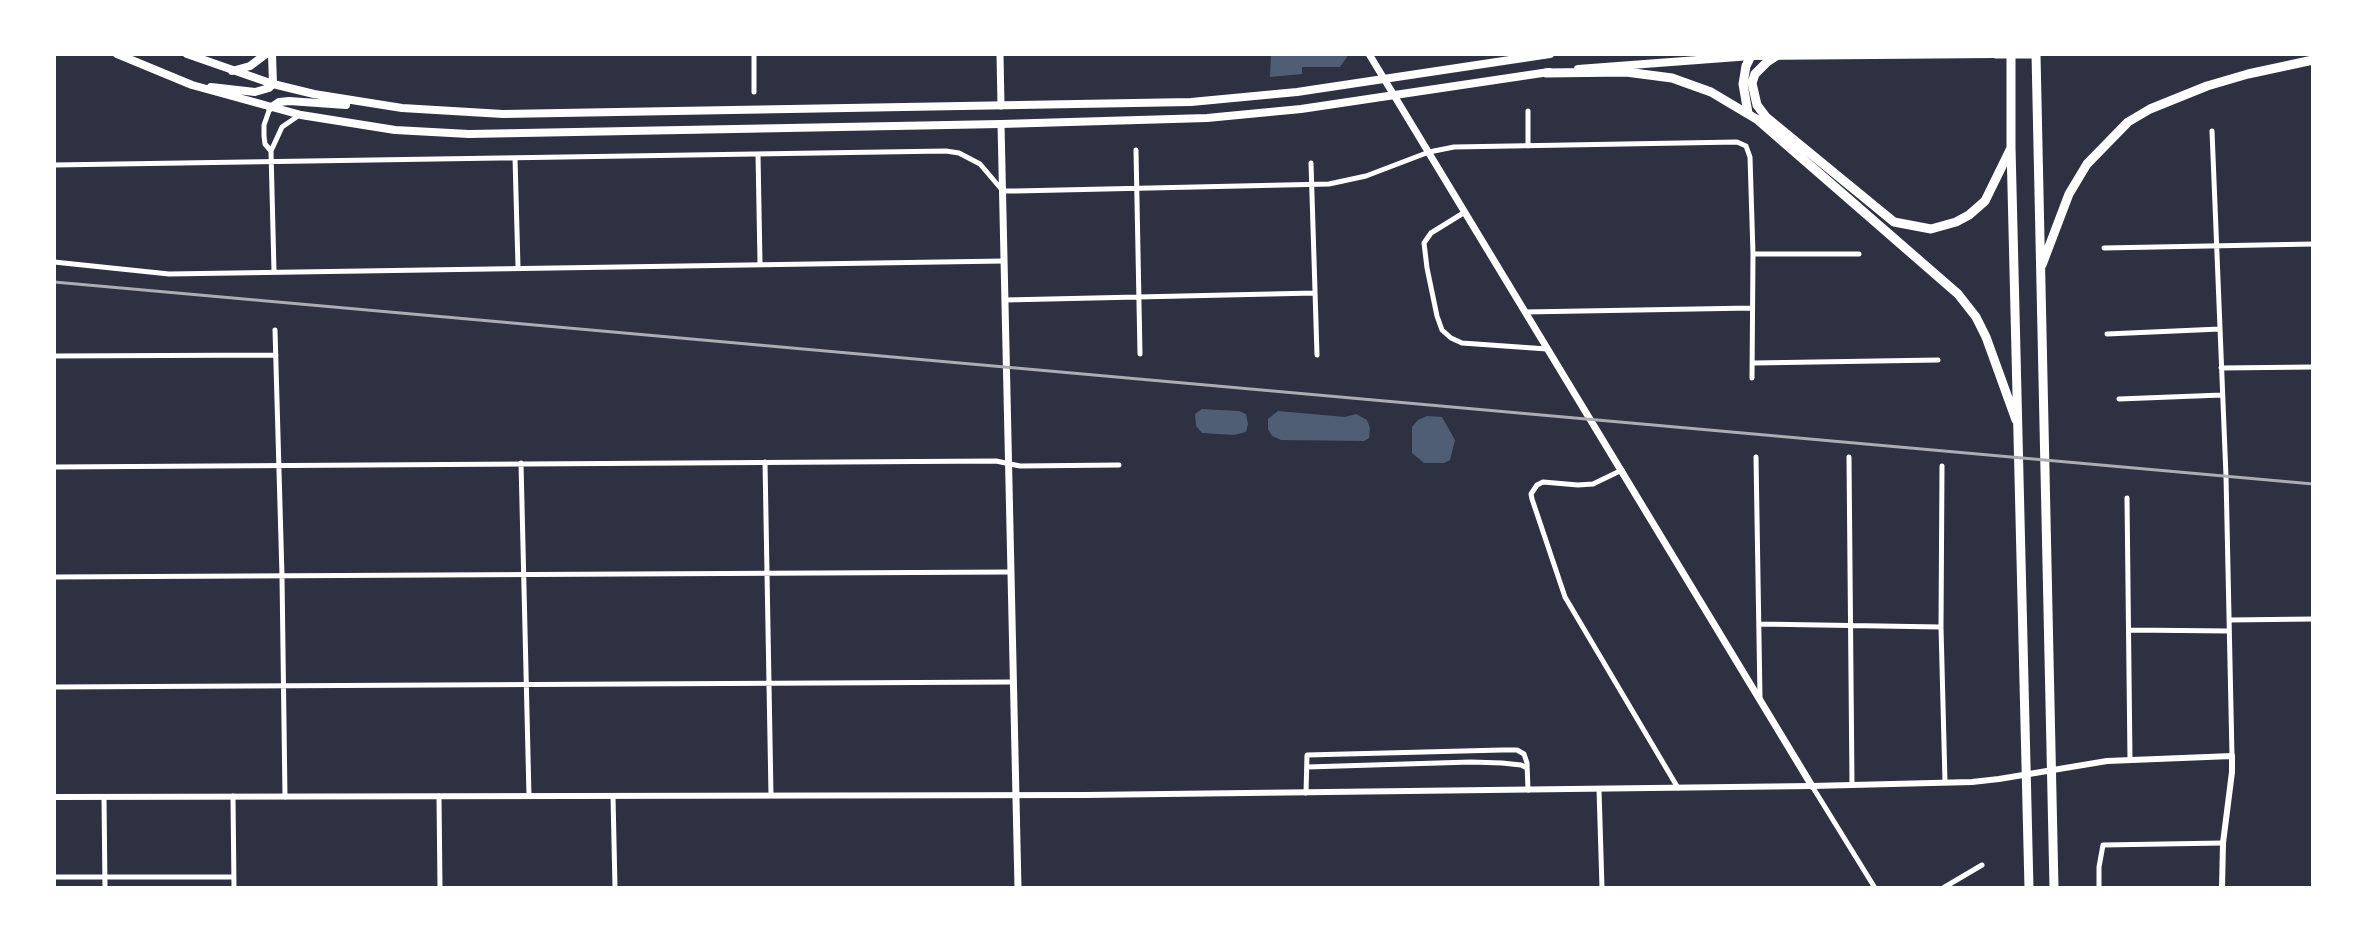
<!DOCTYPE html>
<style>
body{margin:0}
#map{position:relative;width:2367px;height:942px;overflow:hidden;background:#2d3142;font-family:"Alegreya Sans",sans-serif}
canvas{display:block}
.frame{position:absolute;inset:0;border:56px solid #fff;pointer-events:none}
</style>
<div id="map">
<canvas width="2367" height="942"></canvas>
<div class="frame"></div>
</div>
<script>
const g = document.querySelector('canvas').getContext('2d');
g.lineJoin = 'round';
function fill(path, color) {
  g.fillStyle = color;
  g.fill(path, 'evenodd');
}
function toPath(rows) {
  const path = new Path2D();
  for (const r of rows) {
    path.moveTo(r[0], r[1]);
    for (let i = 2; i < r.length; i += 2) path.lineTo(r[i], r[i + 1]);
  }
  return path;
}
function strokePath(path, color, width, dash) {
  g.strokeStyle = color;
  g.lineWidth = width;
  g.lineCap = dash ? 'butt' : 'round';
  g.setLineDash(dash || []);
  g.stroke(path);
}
const water = toPath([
 [1271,54,1346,54,1347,57,1340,67,1302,67,1302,74,1270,77],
 [1202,409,1239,411,1246,414,1248,424,1246,432,1234,435,1202,433,1196,426,1195,414],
 [1278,411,1345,417,1356,414,1367,420,1370,428,1369,438,1364,441,1281,440,1272,436,1268,429,1268,419],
 [1427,416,1442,417,1455,440,1450,460,1444,463,1424,463,1412,453,1412,427,1418,420]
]);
const minor = toPath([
 [754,92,754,54],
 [270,108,264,125,264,136,265,144,271,151],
 [2212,131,2226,476,2232,756],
 [1528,146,1528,111],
 [1136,150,1140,354],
 [758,154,760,263],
 [515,158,518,267],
 [1311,163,1317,355],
 [54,165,946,151,959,153,980,164,1003,191,1016,191,1329,184,1366,176,1429,152,1454,147,1737,142,1746,146,1750,157,1753,254,1752,378],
 [1465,212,1431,233,1424,243,1427,268,1437,316,1442,330,1451,338,1462,343,1547,349],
 [2104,248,2313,244],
 [1753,254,1859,254],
 [54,262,169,274,1004,261],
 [274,271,271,151,282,127,298,116],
 [1005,300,1315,293],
 [1525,312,1752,308],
 [275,330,282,576,285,797],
 [2107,334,2220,329],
 [54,356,276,355],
 [1754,363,1938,360],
 [2221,368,2313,367],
 [2119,399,2222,395],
 [1756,457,1760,698],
 [1849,457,1852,785],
 [765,462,771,795],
 [521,463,529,796],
 [1942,466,1941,627,1945,782],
 [54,467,996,461,1020,466,1119,465],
 [1622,470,1593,484,1578,485,1543,482,1537,485,1531,494,1532,499,1565,597,1678,788],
 [2127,498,2130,760],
 [54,577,1011,572],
 [2229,620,2313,619],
 [1759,624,1941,627],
 [2130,630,2229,631],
 [54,687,1013,682],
 [1307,767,1471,762,1502,763,1521,765,1527,768],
 [1812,786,1875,888],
 [1599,789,1602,888],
 [1306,793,1307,755,1502,750,1517,750,1524,754,1527,763,1528,790],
 [233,796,234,888],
 [439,796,440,888],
 [613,796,615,888],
 [104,797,105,888],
 [54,877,234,877],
 [1943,888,1982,865],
 [2099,888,2099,867,2103,845,2223,843]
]);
const tertiary = toPath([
 [54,797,1085,795,1812,786,1972,782,1999,779,2107,761,2232,756,2232,772,2223,843,2222,888]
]);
const secondary = toPath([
 [1000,54,1001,106],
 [1369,54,1812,786],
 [1001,124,1018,888]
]);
const trunk = toPath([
 [117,54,192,85,301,115,395,130,469,134,1001,124,1207,118,1301,109,1549,72],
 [187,54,273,84,314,94,402,108,503,114,1191,102,1297,92,1550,54],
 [1578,69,1751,56,1996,54],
 [232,71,250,66,266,54],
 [211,87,255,92,269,88,273,84,272,54],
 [270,108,279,102,289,101,346,105]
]);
const motorway = toPath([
 [1996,54,2035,54],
 [2011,54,2011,147,2029,888],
 [2036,54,2054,888],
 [1778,55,1767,62,1755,74,1752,83,1757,105,1766,117,1894,222,1931,229,1956,222,1969,215,1985,201,2010,150],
 [1546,73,1626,72,1672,78,1711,92,1758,120,1958,294,1976,317,1986,337,2016,420],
 [1748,113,1743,84,1746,66,1752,54],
 [2042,265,2069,194,2087,164,2128,122,2150,109,2207,86,2248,74,2313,60]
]);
const rail = toPath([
 [54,282,2313,484]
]);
fill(water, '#4f5d75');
strokePath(minor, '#fff', 5);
strokePath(tertiary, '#fff', 6);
strokePath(secondary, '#fff', 7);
strokePath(trunk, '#fff', 8);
strokePath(motorway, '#fff', 9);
strokePath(rail, '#abadb3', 3);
</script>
